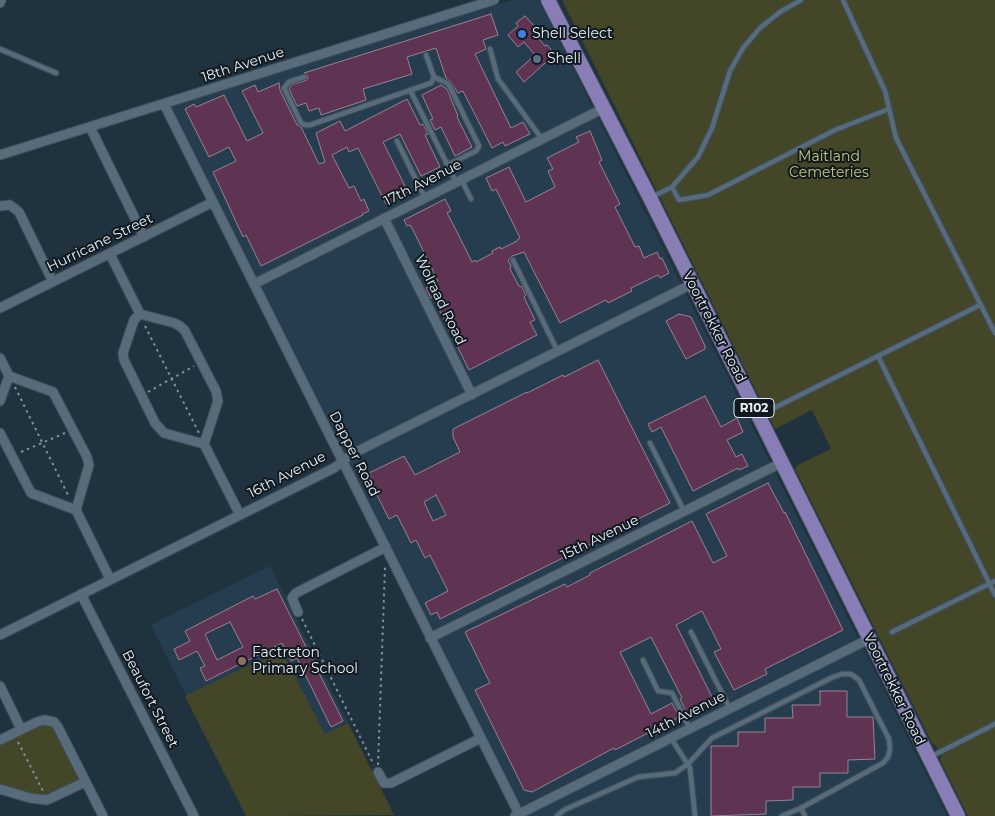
<!DOCTYPE html>
<style>
body{margin:0}
canvas{display:block;background:#21323f}
</style>
<canvas width="995" height="816"></canvas>
<script>
const g = document.querySelector('canvas').getContext('2d');
g.lineJoin = 'round';
function fill(path, color) {
  g.fillStyle = color;
  g.fill(path, 'evenodd');
}
function toPath(rows) {
  const path = new Path2D();
  for (const r of rows) {
    path.moveTo(r[0], r[1]);
    for (let i = 2; i < r.length; i += 2) path.lineTo(r[i], r[i + 1]);
  }
  return path;
}
function strokePath(path, color, width, dash) {
  g.strokeStyle = color;
  g.lineWidth = width;
  g.lineCap = dash ? 'butt' : 'round';
  g.setLineDash(dash || []);
  g.stroke(path);
}
function label(font, color, halo, rows, align = 'center') {
  g.font = font + ' Montserrat,sans-serif';
  g.lineWidth = 4;
  g.setLineDash([]);
  g.textBaseline = 'middle';
  g.strokeStyle = halo;
  g.fillStyle = color;
  for (const [text, x, y, turn = 0] of rows) {
    g.save();
    g.translate(x, y);
    g.rotate((+turn || 0) * Math.PI / 180);
    g.textAlign = isNaN(turn) ? turn : align;
    if (halo) g.strokeText(text, 0, 0);
    g.fillText(text, 0, 0);
    g.restore();
  }
}
const built = toPath([
 [513,0,539,0,947,816,524,816,164,104],
 [270,566,394,815,246,816,151,625]
]);
const green = toPath([
 [562,0,995,0,995,816,968,816,940,760,942,755,937,747,932,743,795,469,798,465,831,449,812,410,775,429],
 [281,650,325,734,348,723,394,815,246,816,185,696],
 [49,724,54,727,78,775,77,781,46,798,0,785,0,744,39,725]
]);
const building = toPath([
 [491,14,498,35,483,40,486,49,475,54,511,128,523,122,530,134,505,146,503,142,492,148,463,91,458,93,450,81,446,78,436,48,407,57,412,74,363,89,366,100,321,115,319,108,309,111,306,103,297,106,289,89,291,85,307,80,308,76,304,73,491,14],
 [525,16,538,30,534,33,545,46,547,45,555,54,524,82,516,72,535,55,524,42,518,47,508,35,518,26,516,23,525,16],
 [279,83,280,90,297,125,301,127,319,164,325,162,316,133,340,121,345,131,407,99,420,125,423,124,428,134,425,135,440,167,421,176,400,134,383,142,408,192,386,204,358,148,349,152,347,147,332,155,349,188,354,186,361,201,364,199,369,211,362,214,363,215,261,266,246,235,243,237,213,172,236,161,229,147,209,157,185,109,194,104,196,107,224,95,247,141,263,133,242,91,255,85,258,92,279,83],
 [441,85,447,89,458,116,457,117,472,147,455,156,441,127,435,130,430,120,433,119,422,95,441,85],
 [590,131,602,160,599,162,620,204,615,207,635,247,639,246,644,258,657,252,660,259,662,258,669,273,660,278,658,275,631,288,632,291,608,303,606,300,560,323,524,252,512,256,508,260,511,266,510,269,519,286,522,287,526,295,524,297,535,320,530,322,537,335,469,370,433,297,431,298,426,288,438,281,413,230,410,225,407,226,404,220,445,199,451,211,447,213,454,226,472,262,475,260,476,262,493,253,492,251,500,247,501,249,517,241,517,240,520,238,496,189,492,191,486,178,509,167,526,202,555,187,548,171,553,169,547,158,579,142,576,137,590,131],
 [679,314,691,317,705,346,705,349,686,359,666,321,679,314],
 [598,360,670,503,599,539,599,540,440,619,437,612,431,615,425,603,448,591,430,555,425,558,416,540,411,543,397,515,389,519,370,481,372,479,369,473,404,456,415,475,460,452,453,437,453,429,527,392,527,393,563,375,564,377,598,360],
 [436,495,446,515,433,521,424,502,436,495],
 [705,396,721,427,737,418,743,432,727,440,736,457,742,454,748,466,739,470,738,468,693,491,661,427,652,432,648,424,705,396],
 [768,483,784,513,785,512,843,630,765,669,767,674,734,690,714,652,721,649,702,611,676,625,714,701,687,713,680,699,682,698,651,637,621,652,620,652,651,714,672,703,679,717,615,750,614,748,532,792,524,790,475,690,490,683,465,632,565,584,567,587,590,575,590,573,692,521,713,563,727,556,706,514,768,483],
 [277,589,343,721,331,727,297,658,291,661,282,643,206,681,200,668,205,666,197,651,179,660,174,649,190,641,185,631,253,596,255,599,277,589],
 [230,622,243,647,217,660,205,634,230,622],
 [820,691,847,691,847,717,873,717,875,759,848,760,848,773,820,773,820,787,793,787,793,800,766,801,766,814,711,816,711,746,738,746,738,732,765,732,765,718,793,718,792,705,820,705,820,691]
]);
const path = toPath([
 [145,326,199,433],
 [15,387,69,497],
 [148,392,194,366],
 [21,452,65,433],
 [302,619,374,765],
 [18,742,43,791],
 [378,765,385,567]
]);
const service = toPath([
 [843,0,885,91,896,138,995,333],
 [0,49,56,73],
 [490,49,498,79,542,139],
 [304,77,289,82,284,88,301,123,305,125,310,125,431,83,434,77,426,55],
 [434,77,447,83,450,87,479,146,476,151,447,165],
 [410,90,456,182],
 [397,141,425,198],
 [461,179,471,199],
 [672,187,698,157,712,128,730,71,743,48,760,28,780,12,801,0],
 [652,197,672,187,679,200,708,195,835,130,889,109],
 [513,260,558,352],
 [878,356,995,595],
 [760,415,980,305],
 [650,443,684,511],
 [691,632,730,709],
 [892,632,995,581],
 [643,660,658,691,672,693,690,729],
 [671,738,690,768,695,816],
 [930,757,995,724],
 [801,808,805,816],
 [557,816,564,810,638,777,675,773,688,764,712,738,831,678,842,674,851,674,859,680,889,739,890,749,888,757,883,763,801,808,782,816]
]);
const minor = toPath([
 [0,3,1,0],
 [164,104,520,816],
 [90,127,144,237],
 [0,155,494,0],
 [0,206,10,205,19,212,53,282],
 [384,218,472,395],
 [110,254,140,314,174,323,180,326,185,331,216,391,218,401,204,444,240,515],
 [254,284,604,108],
 [0,308,213,202],
 [140,314,134,320,123,353,124,360,155,423,164,433,204,444],
 [0,358,9,376,53,392,87,457,89,465,76,510],
 [0,401,9,376],
 [0,433,31,493,76,510,110,579],
 [81,594,194,816],
 [298,612,292,598,296,593,386,547],
 [0,635,334,468,352,454,692,284],
 [430,638,781,463],
 [0,686,21,729],
 [0,740,37,722,44,720,54,722,58,727,103,816],
 [378,772,384,783,391,783,481,738],
 [0,789,30,798,47,800,85,782],
 [515,816,869,639]
]);
const primary = toPath([
 [548,0,650,198,958,816]
]);
const markers = [
 [522,34,5,"#3f7fe0"],
 [537,59,5,"#5c6f8a"],
 [242,661,5,"#8d6e63"]
];
const shields = [
 [754,408,40]
];
const shieldNames = [
 ["R102",754,408]
];
const poiNames = [
 ["Shell Select",532,34],
 ["Shell",547,59],
 ["Factreton",252,653],
 ["Primary School",252,669]
];
const streetNames = [
 ["18th Avenue",243,65,-18],
 ["17th Avenue",423,183,-27],
 ["Hurricane Street",100,243,-26],
 ["Wolraad Road",440,300,64],
 ["Voortrekker Road",714,327,63],
 ["Dapper Road",354,454,63],
 ["16th Avenue",287,475,-27],
 ["15th Avenue",600,538,-26],
 ["Voortrekker Road",894,689,64],
 ["Beaufort Street",150,699,63],
 ["14th Avenue",686,715,-27]
];
const parkNames = [
 ["Maitland",829,157],
 ["Cemeteries",829,173]
];
fill(built, '#253d4e');
fill(green, '#444628');
fill(building, '#5f3453');
strokePath(building, '#988391', 1);
strokePath(service, '#3e4e59', 7);
strokePath(minor, '#3e4e59', 11);
strokePath(primary, '#3e4e59', 16);
strokePath(path, '#83909b', 2, [2.5, 4]);
strokePath(service, '#586b7a', 4.5);
strokePath(minor, '#586b7a', 9);
strokePath(primary, '#887eb5', 14);
for (const [x, y, r, color] of markers) {
  const dot = new Path2D();
  dot.arc(x, y, r, 0, 2 * Math.PI);
  g.fillStyle = color;
  g.fill(dot);
  strokePath(dot, '#11191f', 2);
}
for (const [x, y, w] of shields) {
  const box = new Path2D();
  box.roundRect(x - w / 2, y - 9.5, w, 19, 4);
  g.fillStyle = '#11191f';
  g.fill(box);
  strokePath(box, '#e7f1fa', 1);
}
label('bold 12px', '#e7f1fa', null, shieldNames);
label('14px', '#e7f1fa', '#11191f', poiNames, 'left');
label('14px', '#e7f1fa', '#11191f', streetNames);
label('14px', '#c5cb78', '#11191f', parkNames);
</script>
